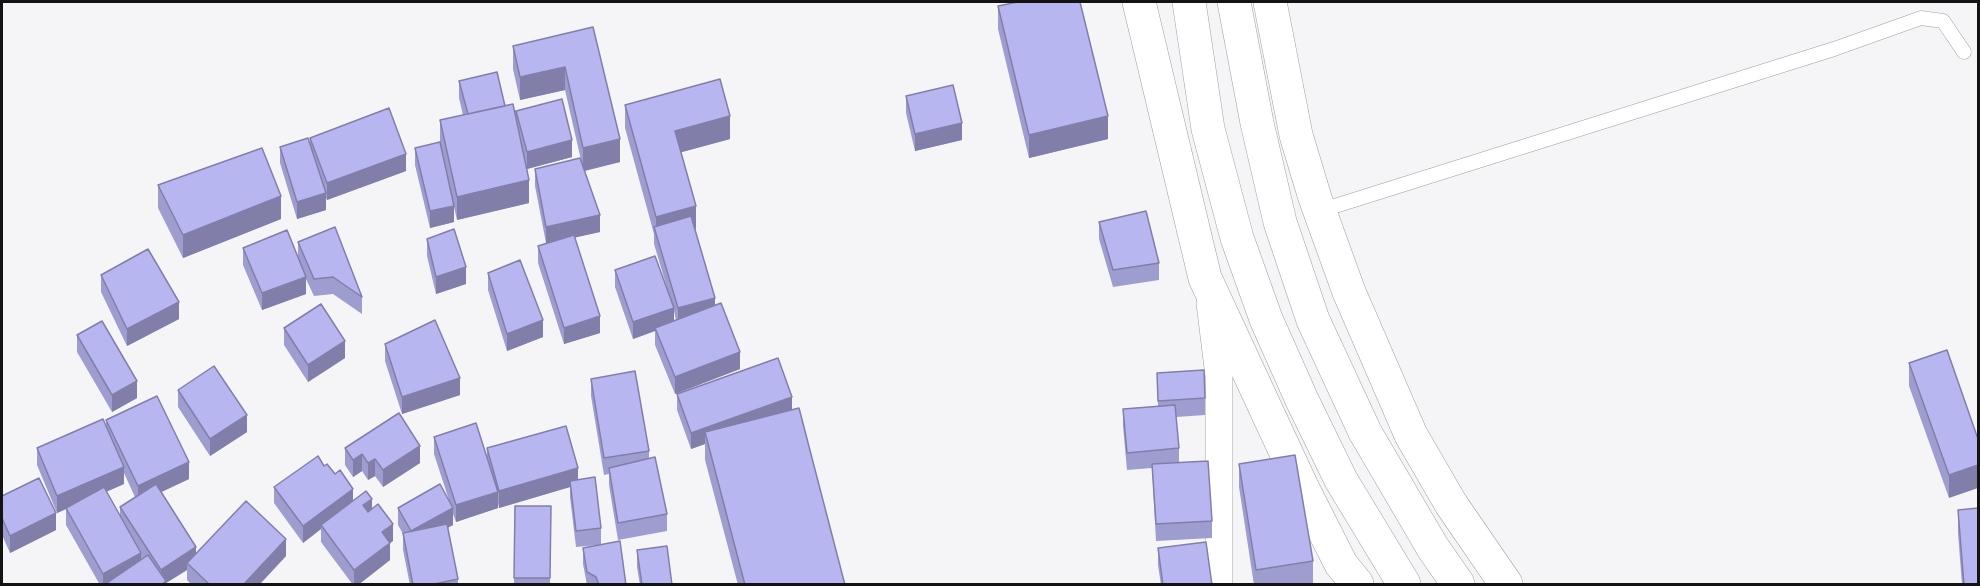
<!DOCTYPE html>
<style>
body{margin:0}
#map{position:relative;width:1980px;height:586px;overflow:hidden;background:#f5f5f7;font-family:"Fira Sans",sans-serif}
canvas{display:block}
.frame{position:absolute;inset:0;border:3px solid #131314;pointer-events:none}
</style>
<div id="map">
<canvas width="1980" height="586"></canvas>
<div class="frame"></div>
</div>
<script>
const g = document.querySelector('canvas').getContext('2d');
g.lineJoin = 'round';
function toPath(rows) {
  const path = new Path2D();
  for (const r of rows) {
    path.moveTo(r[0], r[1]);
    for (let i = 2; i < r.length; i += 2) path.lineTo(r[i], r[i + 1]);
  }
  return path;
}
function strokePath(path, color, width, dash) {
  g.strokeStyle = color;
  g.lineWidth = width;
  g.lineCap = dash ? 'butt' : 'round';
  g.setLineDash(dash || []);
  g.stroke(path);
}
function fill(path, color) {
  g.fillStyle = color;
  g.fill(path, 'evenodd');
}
const service = toPath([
 [1319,211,1834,49,1921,18,1943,21,1964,52]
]);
const minor = toPath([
 [1210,303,1219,376,1219,584]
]);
const tertiary = toPath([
 [1139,2,1205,278,1302,487,1341,564,1357,584],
 [1270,2,1296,135,1315,198,1349,292,1411,435,1451,504,1506,584]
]);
const trunk = toPath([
 [1189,2,1208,129,1237,238,1266,319,1302,400,1341,480,1404,584],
 [1234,2,1257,123,1280,222,1313,320,1365,432,1433,548,1458,584]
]);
const wall = toPath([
 [998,6,1108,139,1029,158,998,29],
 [593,27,620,162,585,171,600,232,575,237,600,333,564,344,538,263,538,246,546,243,535,186,535,169,581,160,565,90,520,100,513,69,513,46],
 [459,81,505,106,516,120,516,111,572,157,527,169,529,203,457,220,454,207,454,222,430,228,415,165,415,148,440,142,440,120,463,115,459,98],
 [906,96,962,140,915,151,906,113],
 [625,105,730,139,681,152,696,229,695,229,715,305,740,369,675,394,655,345,655,331,633,339,615,287,615,270,668,291,654,244,654,234,625,128],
 [674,311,676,320,674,321],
 [310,138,406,171,327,200,326,198,326,210,297,219,280,163,280,147,310,144],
 [158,185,281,219,183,258,158,208],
 [1099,222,1159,263,1159,280,1113,287,1099,239],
 [427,239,466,284,436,294,427,256],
 [298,242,362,297,362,314,333,294,314,296,306,279,306,294,262,310,243,265,243,248,298,257],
 [488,273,543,337,507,351,488,290],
 [101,275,179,319,127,346,101,292],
 [284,328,345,358,308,382,284,345],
 [77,335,137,398,112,412,77,352],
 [385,344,460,395,402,414,385,361],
 [1909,363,1978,439,1949,498,1909,386],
 [1157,373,1205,398,1205,415,1176,417,1179,448,1179,463,1212,521,1212,538,1156,541,1152,468,1127,470,1123,426,1123,409,1158,406],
 [591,379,649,451,649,459,667,514,667,531,618,540,609,485,609,474,604,475,591,396],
 [178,390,247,432,210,456,178,407],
 [677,394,792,410,845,585,738,585,705,460,705,444,691,449,677,410],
 [106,420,189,479,161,492,196,553,286,556,259,585,192,585,187,580,187,570,166,583,166,585,100,585,66,525,66,509,57,513,37,465,37,448,106,428],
 [124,473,135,497,120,507,120,516,106,492,124,484],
 [434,437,487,457,487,448,578,480,601,528,601,545,626,585,587,585,583,564,583,548,598,545,576,547,570,497,570,487,499,508,498,503,498,508,456,522,453,514,453,525,447,528,458,579,458,585,410,585,403,550,403,534,398,525,398,508,449,500,434,454],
 [345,448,420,463,383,487,375,476,368,480,362,471,353,477,345,465],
 [1239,464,1313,561,1313,584,1254,585,1239,487],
 [324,466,353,501,372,509,393,541,390,543,390,560,358,585,353,585,321,542,321,529,303,543,274,503,274,487],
 [2,496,56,530,10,553,2,535],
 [515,506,551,506,550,585,514,585],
 [1958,510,1978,585,1962,585,1958,533],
 [1158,548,1212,585,1161,585,1158,565],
 [637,550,672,585,640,585,637,567]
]);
const shadedWall = toPath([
 [565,67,565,90,520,100,520,77],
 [730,116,730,139,675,154,675,131],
 [1108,116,1108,139,1029,158,1029,135],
 [962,123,962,140,915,151,915,134],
 [620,139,620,162,583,171,583,148],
 [572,140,572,157,527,169,527,152],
 [406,154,406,171,327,200,327,183],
 [529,180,529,203,457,220,457,197],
 [326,193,326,210,297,219,297,202],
 [281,196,281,219,183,258,183,235],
 [454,206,454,222,430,228,430,211],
 [696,206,696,229,657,239,656,233,656,217],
 [600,215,600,232,546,244,546,227],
 [466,267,466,284,436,294,436,277],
 [306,277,306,294,262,310,262,293],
 [715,298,715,315,678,325,678,308],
 [179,302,179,319,127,346,127,329],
 [674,308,674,324,655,328,655,331,633,339,633,322],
 [600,316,600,333,564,344,564,328],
 [543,320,543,337,507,351,507,334],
 [345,341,345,358,308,382,308,365],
 [740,352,740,369,675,394,675,377],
 [460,378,460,395,402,414,402,397],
 [137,381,137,398,112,412,112,395],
 [792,397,792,414,705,432,705,444,691,449,691,433],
 [247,415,247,432,210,456,210,439],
 [420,446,420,463,383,487,383,470],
 [362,454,362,471,353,477,353,460],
 [375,459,375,476,368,480,368,463],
 [189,462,189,479,138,503,138,486],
 [1978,465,1978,488,1949,498,1949,475],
 [124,467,124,484,57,513,57,496],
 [578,468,578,485,570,481,570,487,499,508,499,491],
 [353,489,353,506,321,525,321,529,303,543,303,526],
 [498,492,498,508,456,522,456,505],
 [372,499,372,515,363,522,363,505],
 [453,508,453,525,411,548,411,531],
 [56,513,56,530,10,553,10,536],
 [393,524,393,541,382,549,382,532],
 [286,539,286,556,259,585,243,585],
 [390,543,390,560,358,585,354,585,354,570],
 [196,547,196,564,187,563,187,570,166,583,166,585,161,585,161,570],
 [141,553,141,570,103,585,103,574]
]);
const building = toPath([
 [1018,2,1080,2,1108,116,1029,135,998,6,1018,2],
 [593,27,620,139,583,148,565,67,520,77,513,46,593,27],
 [497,72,505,106,468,114,459,81,497,72],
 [720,79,730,116,675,131,696,206,656,217,625,105,720,79],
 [953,85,962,123,915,134,906,96,953,85],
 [562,99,572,140,527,152,516,111,562,99],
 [513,104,529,180,457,197,440,120,513,104],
 [389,108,406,154,327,183,310,138,389,108],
 [308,138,326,193,297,202,280,147,308,138],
 [440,142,454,206,430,211,415,148,440,142],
 [262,148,281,196,183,235,158,185,262,148],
 [580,158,600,215,546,227,535,169,580,158],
 [1146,211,1159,263,1113,270,1099,222,1146,211],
 [691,216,715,298,678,308,654,227,691,216],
 [335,227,362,297,333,277,314,279,298,242,335,227],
 [454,229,466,267,436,277,427,239,454,229],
 [287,230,306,277,262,293,243,248,287,230],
 [574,235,600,316,564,328,538,246,574,235],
 [148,249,179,302,127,329,101,275,148,249],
 [655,256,674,308,633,322,615,270,655,256],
 [520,260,543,320,507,334,488,273,520,260],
 [721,303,740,352,675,377,655,328,721,303],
 [321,304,345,341,308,365,284,328,321,304],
 [435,320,460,378,402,397,385,344,435,320],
 [102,321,137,381,112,395,77,335,102,321],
 [1947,350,1978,439,1978,465,1949,475,1909,363,1947,350],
 [778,358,792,397,691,433,677,394,778,358],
 [214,366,247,415,210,439,178,390,214,366],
 [1204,370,1205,398,1158,401,1157,373,1204,370],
 [635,371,649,451,604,458,591,379,635,371],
 [157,396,189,462,138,486,106,420,157,396],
 [1175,405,1179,448,1127,453,1123,409,1175,405],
 [799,408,845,585,745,585,705,432,799,408],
 [399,413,420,446,383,470,375,459,368,463,362,454,353,460,345,448,399,413],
 [103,419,124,467,57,496,37,448,103,419],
 [476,423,498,492,456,505,434,437,476,423],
 [566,426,578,468,499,491,487,448,566,426],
 [1295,455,1313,561,1256,570,1239,464,1295,455],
 [318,456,324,466,327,464,335,474,340,470,353,489,303,526,274,487,318,456],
 [655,457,667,514,618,523,609,468,655,457],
 [1208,461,1212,521,1156,524,1152,464,1208,461],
 [595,477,601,528,576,531,570,481,595,477],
 [39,478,56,513,10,536,2,518,2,496,39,478],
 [156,484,196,547,161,570,120,507,156,484],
 [440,484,453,508,411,531,398,508,440,484],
 [104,487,141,553,103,574,66,508,104,487],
 [366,491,372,499,363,505,368,512,378,504,393,524,382,532,390,543,354,570,321,525,366,491],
 [246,501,286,539,243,585,210,585,187,563,246,501],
 [515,506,551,506,550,578,514,578,515,506],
 [1978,508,1978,585,1964,585,1958,510,1978,508],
 [447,524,458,579,430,585,413,585,403,533,447,524],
 [620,541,626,585,599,585,596,577,587,572,583,548,620,541],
 [1206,542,1212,585,1163,585,1158,548,1206,542],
 [667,546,672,585,642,585,637,550,667,546],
 [148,555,166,581,161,585,104,585,148,555]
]);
strokePath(service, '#9f9fa1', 15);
strokePath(minor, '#9f9fa1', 28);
strokePath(tertiary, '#9f9fa1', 34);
strokePath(trunk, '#9f9fa1', 34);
strokePath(service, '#fff', 14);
strokePath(minor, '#fff', 27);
strokePath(tertiary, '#fff', 33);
strokePath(trunk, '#fff', 33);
fill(wall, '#9e9dcf');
fill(shadedWall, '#817fa9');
fill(building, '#b8b6f1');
strokePath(building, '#817fa9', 1.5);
</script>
